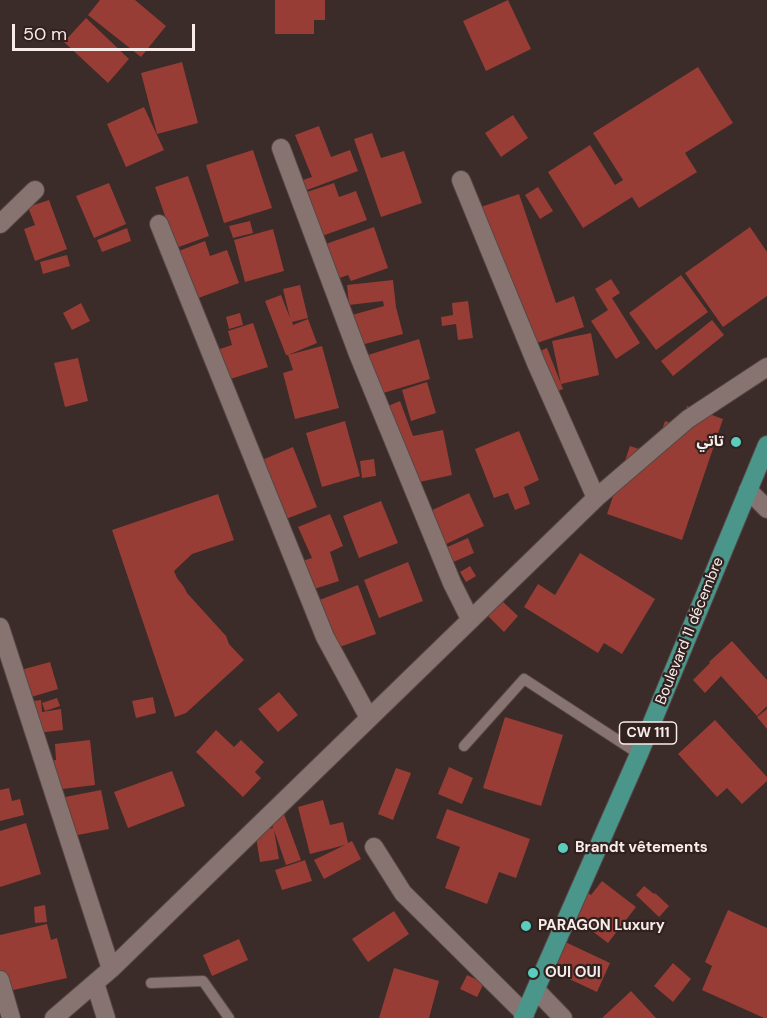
<!DOCTYPE html>
<meta charset="utf-8">
<style>
body{margin:0}
#map{position:relative;width:767px;height:1018px;overflow:hidden;background:#3b2b29;font-family:"DM Sans",sans-serif}
canvas{display:block}
.scale{position:absolute;left:12px;top:24px;width:183px;height:27px;box-sizing:border-box;border:3px solid #f7ecea;border-top:0;padding-left:8px;font-size:18px;line-height:21px;white-space:nowrap;color:#f7ecea;-webkit-text-stroke:4px #31211f;paint-order:stroke}
</style>
<div id="map">
<canvas width="767" height="1018"></canvas>
<div class="scale">50 m</div>
</div>
<script>
const g = document.querySelector('canvas').getContext('2d');
g.lineJoin = 'round';
function fill(path, color) {
  g.fillStyle = color;
  g.fill(path, 'evenodd');
}
function toPath(rows) {
  const path = new Path2D();
  for (const r of rows) {
    path.moveTo(r[0], r[1]);
    for (let i = 2; i < r.length; i += 2) path.lineTo(r[i], r[i + 1]);
  }
  return path;
}
function strokePath(path, color, width, dash) {
  g.strokeStyle = color;
  g.lineWidth = width;
  g.lineCap = dash ? 'butt' : 'round';
  g.setLineDash(dash || []);
  g.stroke(path);
}
function label(font, color, halo, rows, align = 'center') {
  g.font = font + ' "DM Sans","Noto Sans Arabic",sans-serif';
  g.lineWidth = 4.5;
  g.setLineDash([]);
  g.textBaseline = 'middle';
  g.strokeStyle = halo;
  g.fillStyle = color;
  for (const [text, x, y, turn = 0] of rows) {
    g.save();
    g.translate(x, y);
    g.rotate((+turn || 0) * Math.PI / 180);
    g.textAlign = isNaN(turn) ? turn : align;
    if (halo) g.strokeText(text, 0, 0);
    g.fillText(text, 0, 0);
    g.restore();
  }
}
const building = toPath([
 [100,0,135,0,166,26,141,57,88,15],
 [275,0,325,0,325,20,314,20,314,34,275,34],
 [508,0,531,49,486,71,463,21],
 [86,18,129,59,108,83,64,42],
 [182,62,198,123,157,134,141,73],
 [698,67,733,123,685,153,697,172,639,208,632,197,583,228,548,172,590,145,615,185,623,180,593,133],
 [144,107,164,150,126,167,107,124],
 [513,115,528,138,501,157,485,133],
 [319,126,331,157,350,150,358,171,307,190,303,180,312,177,295,135],
 [372,133,381,158,404,151,422,203,381,217,354,139],
 [253,150,272,208,224,223,206,165],
 [188,176,209,236,176,248,155,187],
 [109,183,126,224,94,238,76,196],
 [334,183,339,197,356,191,367,220,319,237,304,193],
 [538,187,553,211,540,219,525,195],
 [519,194,556,303,574,296,584,327,528,346,481,207],
 [49,200,67,249,35,261,24,229,35,225,28,207],
 [250,221,253,233,233,238,229,226],
 [374,227,388,268,351,281,348,275,331,281,320,246],
 [750,227,767,252,767,296,723,327,685,273],
 [127,228,131,241,102,252,97,240],
 [273,229,284,271,245,282,234,240],
 [205,241,210,256,227,250,239,283,193,300,176,252],
 [67,255,70,266,43,274,40,262],
 [681,275,708,312,656,350,629,313],
 [611,279,620,293,612,298,640,343,616,359,591,321,608,310,595,289],
 [393,280,396,307,403,334,361,345,352,315,384,306,383,301,349,305,347,285],
 [300,285,308,318,292,322,293,325,308,319,317,343,288,355,322,346,339,408,295,419,283,373,293,370,288,355,286,355,265,301,281,295,290,318,283,289],
 [468,301,473,338,458,340,456,324,442,326,441,317,453,315,452,303],
 [81,303,90,321,72,330,63,313],
 [240,313,243,325,229,329,226,317],
 [712,320,724,335,673,376,661,361],
 [253,323,268,367,221,382,211,352,232,345,228,331],
 [591,333,599,375,561,384,552,341],
 [419,339,430,379,380,394,368,355],
 [547,348,563,389,550,394,535,353],
 [78,358,88,401,65,407,54,363],
 [427,382,436,413,411,421,402,390],
 [400,401,413,436,443,430,452,475,410,484,388,406],
 [687,406,723,419,682,540,607,514,630,446,654,454,665,421,680,426],
 [345,421,360,476,322,487,306,433],
 [519,431,539,480,524,487,530,504,515,510,508,493,494,498,475,449],
 [293,447,317,507,286,519,262,460],
 [374,459,376,476,362,478,360,461],
 [469,493,484,526,444,545,428,512],
 [218,494,234,540,192,554,174,571,177,578,184,587,187,593,226,636,229,644,244,660,186,713,175,717,112,530],
 [381,501,398,543,359,558,343,516],
 [330,514,343,546,330,552,339,581,311,590,302,561,312,558,298,527],
 [468,538,474,553,451,563,445,548],
 [580,553,655,599,622,654,604,643,598,653,524,607,538,584,555,595],
 [408,562,423,601,379,618,364,580],
 [470,566,476,576,466,582,460,572],
 [358,585,376,634,334,649,317,601],
 [501,600,518,616,504,632,487,615],
 [732,641,767,680,767,706,757,716,721,676,705,693,693,680,710,663,709,662],
 [50,662,58,689,18,701,10,673],
 [279,692,298,715,278,732,258,709],
 [153,697,156,713,136,718,132,701],
 [57,698,60,706,45,711,42,703],
 [41,700,42,712,61,709,63,730,29,734,25,702],
 [767,709,767,729,757,717],
 [505,717,563,735,541,806,483,788],
 [715,720,767,777,767,781,742,804,727,788,717,797,678,754],
 [216,730,234,747,241,740,264,762,255,772,261,778,243,797,196,752],
 [90,740,95,785,46,791,43,762,56,760,55,744],
 [449,767,473,778,462,804,438,794],
 [396,768,411,773,393,820,378,814],
 [172,771,185,806,128,828,114,792],
 [9,788,12,801,20,799,24,815,0,821,0,790],
 [101,790,109,829,62,838,55,799],
 [323,800,330,825,343,822,348,843,352,841,361,859,324,879,314,860,345,845,310,854,298,807],
 [447,809,530,839,516,878,499,872,487,904,445,888,460,847,436,838],
 [284,814,301,860,286,865,274,830,279,859,260,862,255,831,273,828,270,819],
 [26,823,41,874,0,887,0,831],
 [305,860,312,881,282,890,275,870],
 [602,881,636,907,608,943,568,913,585,891,591,895],
 [644,886,654,894,655,893,669,906,659,917,636,895],
 [45,905,47,922,35,923,34,907],
 [728,910,767,928,767,1018,764,1018,702,990,712,966,705,962],
 [394,911,409,934,368,962,352,939],
 [47,924,51,940,57,938,67,978,0,993,0,935],
 [239,939,248,960,212,976,203,955],
 [561,940,610,963,597,992,548,969],
 [673,963,691,979,673,1002,654,986],
 [394,968,439,981,429,1018,379,1018],
 [467,975,484,983,477,997,460,989],
 [631,991,656,1018,602,1018]
]);
const service = toPath([
 [464,746,524,679,639,754],
 [151,983,203,981,229,1018]
]);
const minor = toPath([
 [281,148,358,354,452,583,470,619],
 [461,180,536,363,596,498],
 [0,224,35,190],
 [159,224,325,637,369,718],
 [748,490,767,509],
 [0,627,111,969],
 [374,847,403,893,525,1014],
 [0,980,11,1018],
 [95,983,106,1018],
 [536,990,563,1018],
 [54,1018,111,969,596,498,688,419,767,367]
]);
const primary = toPath([
 [523,1018,639,754,767,445]
]);
const markers = [
 [736,442,6,"#59cebe"],
 [563,848,6,"#59cebe"],
 [526,926,6,"#59cebe"],
 [533,973,6,"#59cebe"]
];
const shields = [
 [648,733,57]
];
const shieldNames = [
 ["CW 111",648,733]
];
const poiNames = [
 ["تاتي",724,442,"right"],
 ["Brandt vêtements",575,848],
 ["PARAGON Luxury",538,926],
 ["OUI OUI",545,973]
];
const streetNames = [
 ["Boulevard 11 décembre",690,631,-68]
];
fill(building, '#983d35');
strokePath(service, '#554745', 12);
strokePath(minor, '#554745', 20);
strokePath(primary, '#554745', 20);
strokePath(service, '#877471', 10);
strokePath(minor, '#877471', 18);
strokePath(primary, '#4a968b', 18);
for (const [x, y, r, color] of markers) {
  const dot = new Path2D();
  dot.arc(x, y, r, 0, 2 * Math.PI);
  g.fillStyle = color;
  g.fill(dot);
  strokePath(dot, '#31211f', 2);
}
for (const [x, y, w] of shields) {
  const box = new Path2D();
  box.roundRect(x - w / 2, y - 11, w, 22, 4.5);
  g.fillStyle = '#31211f';
  g.fill(box);
  strokePath(box, '#f7ecea', 1.5);
}
label('bold 14px', '#f7ecea', null, shieldNames);
label('bold 15px', '#f7ecea', '#31211f', poiNames, 'left');
label('15px', '#f7ecea', '#31211f', streetNames);
</script>
